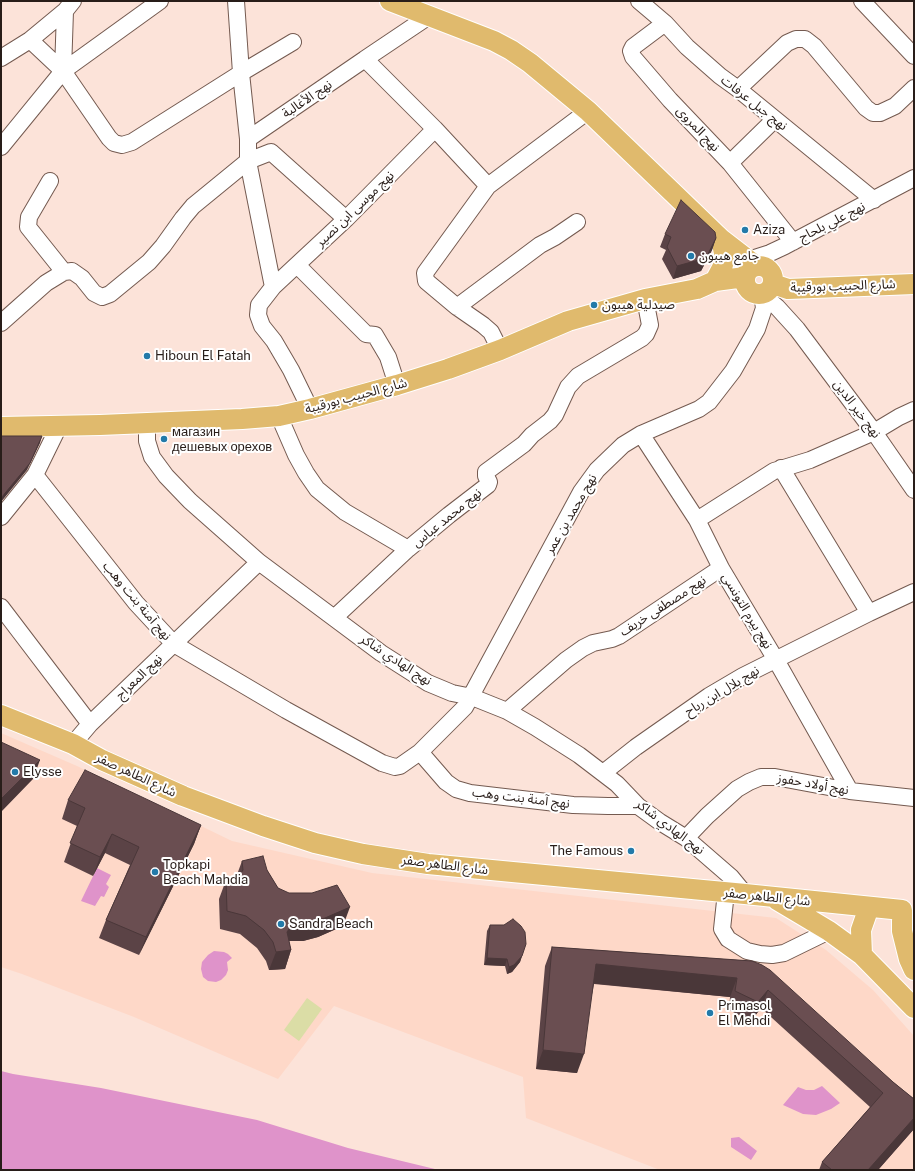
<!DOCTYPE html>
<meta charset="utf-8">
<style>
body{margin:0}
#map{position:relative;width:915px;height:1171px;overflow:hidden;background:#fce3d9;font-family:"Public Sans",sans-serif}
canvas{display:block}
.frame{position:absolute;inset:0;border:2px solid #281d19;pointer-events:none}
</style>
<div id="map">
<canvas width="915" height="1171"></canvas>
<div class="frame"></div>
</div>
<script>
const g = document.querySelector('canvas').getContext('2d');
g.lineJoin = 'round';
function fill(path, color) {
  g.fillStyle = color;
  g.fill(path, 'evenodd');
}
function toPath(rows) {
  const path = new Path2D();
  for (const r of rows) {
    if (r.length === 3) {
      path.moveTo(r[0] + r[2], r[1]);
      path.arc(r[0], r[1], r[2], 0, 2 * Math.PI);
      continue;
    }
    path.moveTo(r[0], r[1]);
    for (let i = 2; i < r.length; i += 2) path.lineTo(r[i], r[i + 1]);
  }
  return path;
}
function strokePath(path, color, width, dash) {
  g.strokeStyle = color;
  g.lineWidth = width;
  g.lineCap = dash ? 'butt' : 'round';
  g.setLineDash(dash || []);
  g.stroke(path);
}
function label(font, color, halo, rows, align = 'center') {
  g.font = font + ' "Public Sans","Noto Sans Arabic",sans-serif';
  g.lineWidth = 4;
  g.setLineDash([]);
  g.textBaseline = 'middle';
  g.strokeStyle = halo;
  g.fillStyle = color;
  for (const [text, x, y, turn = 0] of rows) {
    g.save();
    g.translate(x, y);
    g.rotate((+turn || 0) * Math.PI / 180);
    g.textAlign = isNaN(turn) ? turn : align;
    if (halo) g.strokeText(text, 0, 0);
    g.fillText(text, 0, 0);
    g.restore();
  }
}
const built = toPath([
 [1,733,77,766,232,841,372,873,776,918,826,950,873,990,914,1036,914,1170,660,1170,526,1118,523,1077,334,1006,278,1079,134,1017,22,974,1,967]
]);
const green = toPath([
 [307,998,322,1009,299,1041,284,1030]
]);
const water = toPath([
 [97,868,111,875,106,884,109,887,104,897,101,896,95,906,81,901],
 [214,951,224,952,228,954,232,958,227,962,228,970,226,975,221,980,216,982,208,981,203,977,201,969,202,962,208,955],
 [1,1071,13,1074,101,1088,257,1120,348,1148,439,1170,1,1170],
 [822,1086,840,1103,831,1109,816,1115,803,1114,783,1105,798,1087,806,1090,814,1090],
 [739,1137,757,1151,751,1160,731,1147,731,1138]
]);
const minor = toPath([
 [236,1,241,73,248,139,248,161,273,287,259,305,258,315,262,326,274,341,291,370,310,409],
 [639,1,665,23,687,47,720,76,738,89,874,200],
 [862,1,914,56],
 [429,16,365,59,435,129,488,186],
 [665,23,633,47,631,51,633,57,670,100,730,163,793,242],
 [30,40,63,71,109,138,114,143,122,145,132,142,241,73,293,42],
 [1,58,30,40,65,11,73,1],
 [63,71,65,11],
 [738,89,787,43,796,39,805,39,814,46,866,108,873,113,880,113,895,106,914,88],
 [248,139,365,59],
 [1,147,63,71,160,1],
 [730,163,775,119],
 [50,181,29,217,28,227,64,272],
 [748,260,770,253,785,246,914,178],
 [297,265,366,334,375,335,388,357,397,385],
 [273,287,346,219,435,129],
 [762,294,777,307,797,329,874,432,914,490],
 [457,307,426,281,425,273,488,186,588,111],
 [1,323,46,283,64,272,72,271,82,278,94,293,102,297,110,294,149,262,163,246,183,218,193,206,248,161,271,152,346,219],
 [500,350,491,332,483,325,457,307,540,245,555,237,577,222],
 [279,416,296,455,306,473,317,489,345,512,408,549],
 [147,423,147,441,152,457,166,476,190,501,259,562,381,653,428,683,452,693,472,697,507,711,535,727,579,755,617,784,638,806,660,822,686,838,731,877,745,894],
 [59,426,35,475,136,603,174,644,286,710,382,763,395,767,400,766,420,752,465,707,581,492,597,470,623,445,641,434,699,409,709,402,733,371,757,329,764,308,762,294],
 [641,434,697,520,721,568,776,660,850,791],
 [781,468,869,613],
 [1,517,35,475],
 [697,520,774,471,810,460,874,432,899,417,914,410],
 [1,607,90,724],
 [334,618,408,549,449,515,488,485,489,482,486,476,486,472,524,444,532,435,550,421,555,415,568,387,578,376,642,338,646,334,650,325,645,299],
 [507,711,566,660,583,648,593,643,612,639,619,636,721,568],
 [73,744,90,724,259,562],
 [420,752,446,782,456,789,470,793,573,805,608,806,638,806],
 [603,773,636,747,709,696,743,676,869,613,914,592],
 [686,838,707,816,737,789,749,782,761,777,775,777,850,791,914,798],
 [726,892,722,929,728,939,747,951,760,954,772,955,784,953,829,931]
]);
const major = toPath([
 [390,1,494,41,511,50,530,63,588,111,721,239,756,266],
 [759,280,14],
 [715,281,722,268,724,261,724,253,721,239],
 [773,284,788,289,914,284],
 [1,427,100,425,242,419,279,416,310,409,397,385,448,369,500,350,568,321,645,299,697,289,715,281,745,277],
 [1,715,73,744,102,760,183,796,263,826,315,843,363,854,428,864,745,894,902,910,902,931,909,959,914,970],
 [777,900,829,931,862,955,914,1008],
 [862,955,861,930,869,907]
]);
const wall = toPath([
 [665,234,716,238,712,250,701,271,673,279,662,259,666,250,660,247],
 [68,800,201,825,194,844,139,955,99,938,106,920,130,865,105,853,93,876,64,862,77,826,62,819],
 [242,861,267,870,278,888,343,926,318,937,303,941,289,941,291,950,285,969,269,970,266,961,257,948,240,934,220,929,219,899,226,880,235,880],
 [490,925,522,956,520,962,512,972,507,974,505,966,484,965,487,931],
 [552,947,752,961,893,1082,914,1099,914,1129,878,1170,819,1170,822,1162,870,1107,761,1008,751,1021,729,1010,730,997,594,984,577,1073,536,1069,545,966]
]);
const shadedWall = toPath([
 [716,238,712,250,701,271,673,279,677,266],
 [42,436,40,443,27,470,1,502,1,498],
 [40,760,33,779,1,812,1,802,2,798],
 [201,825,194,844,139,955,146,937],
 [112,834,105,853,93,876,100,857],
 [350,907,343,926,318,937,303,941,287,941,287,932,293,923],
 [291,950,285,969,269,970,276,952],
 [522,956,520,962,512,972,507,974,509,967],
 [487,958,507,959,505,966,484,965],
 [596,964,737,978,730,997,589,983],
 [768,990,761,1008,751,1021,758,1002],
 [543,1050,584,1054,577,1073,536,1069],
 [914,1118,914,1129,878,1170,868,1170]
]);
const building = toPath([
 [681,200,715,232,716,238,706,258,677,266,667,247,671,237,665,234,681,200],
 [1,436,42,436,30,463,1,498,1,436],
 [1,742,40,760,2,798,1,797,1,742],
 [85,770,201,825,146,937,106,920,139,847,112,834,100,857,70,843,85,808,68,800,85,770],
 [263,856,267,870,278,888,289,893,312,893,337,885,350,907,325,918,310,922,293,923,287,932,291,950,276,952,273,942,264,930,246,916,227,911,226,880,237,879,243,870,242,861,263,856],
 [513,919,521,926,525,932,526,944,522,956,514,965,509,967,507,959,487,958,490,925,504,925,513,919],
 [552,947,752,961,762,965,770,970,893,1082,914,1099,914,1118,868,1170,832,1170,822,1162,883,1093,768,990,758,1002,735,991,737,978,596,964,584,1054,543,1050,552,947]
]);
const markers = [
 [745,230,4,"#237aa9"],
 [691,256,4,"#237aa9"],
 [594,305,4,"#237aa9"],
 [147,356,4,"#237aa9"],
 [164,439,4,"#237aa9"],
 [15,772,4,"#237aa9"],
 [631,851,4,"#237aa9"],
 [155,872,4,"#237aa9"],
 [281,924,4,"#237aa9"],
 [710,1013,4,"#237aa9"]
];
const streetNames = [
 ["نهج الأغالبة",307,99,-34],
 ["نهج جبل عرفات",754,103,38],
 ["نهج المروى",698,129,47],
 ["نهج موسى ابن نصير",355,209,-44],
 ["نهج علي بلحاج",832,222,-27],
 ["شارع الحبيب بورقيبة",843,286,-2],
 ["شارع الحبيب بورقيبة",356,396,-15],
 ["نهج خير الدين",857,409,53],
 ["نهج محمد بن عمر",571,514,-60],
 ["نهج محمد عباس",447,518,-39],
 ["نهج آمنة بنت وهب",137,601,50],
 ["نهج مصطفى خريف",663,606,-33],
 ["نهج بيرم التونسي",747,611,59],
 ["نهج الهادي شاكر",396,660,33],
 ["نهج المعراج",139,677,-44],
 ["نهج بلال ابن رباح",722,691,-31],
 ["شارع الطاهر صفر",136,775,25],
 ["نهج أولاد حفوز",813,784,10],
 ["نهج آمنة بنت وهب",521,798,7],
 ["نهج الهادي شاكر",670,827,37],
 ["شارع الطاهر صفر",445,865,7],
 ["شارع الطاهر صفر",767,897,6]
];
const poiNames = [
 ["Aziza",753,230],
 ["جامع هيبون",699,256],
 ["صيدلية هيبون",602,305],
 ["Hiboun El Fatah",155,356],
 ["магазин",172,432],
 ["дешевых орехов",172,447],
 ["Elysse",23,772],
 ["The Famous",623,851,"right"],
 ["Topkapi",163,865],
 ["Beach Mahdia",163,880],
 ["Sandra Beach",289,924],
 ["Primasol",718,1006],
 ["El Mehdi",718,1021]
];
fill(built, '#fed8c8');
fill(green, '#dbdda6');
fill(water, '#df93ca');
strokePath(minor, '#745a50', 18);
strokePath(major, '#fff', 22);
strokePath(minor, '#fff', 16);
strokePath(major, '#e0ba6d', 20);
fill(wall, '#5b4346');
fill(shadedWall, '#4a3739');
fill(building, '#6a4e51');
strokePath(building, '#4a3739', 1);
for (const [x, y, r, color] of markers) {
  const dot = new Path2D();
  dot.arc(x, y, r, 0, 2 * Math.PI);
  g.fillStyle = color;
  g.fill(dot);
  strokePath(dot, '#fff', 1.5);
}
label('13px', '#281d19', '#fff', streetNames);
label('13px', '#281d19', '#fff', poiNames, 'left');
</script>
